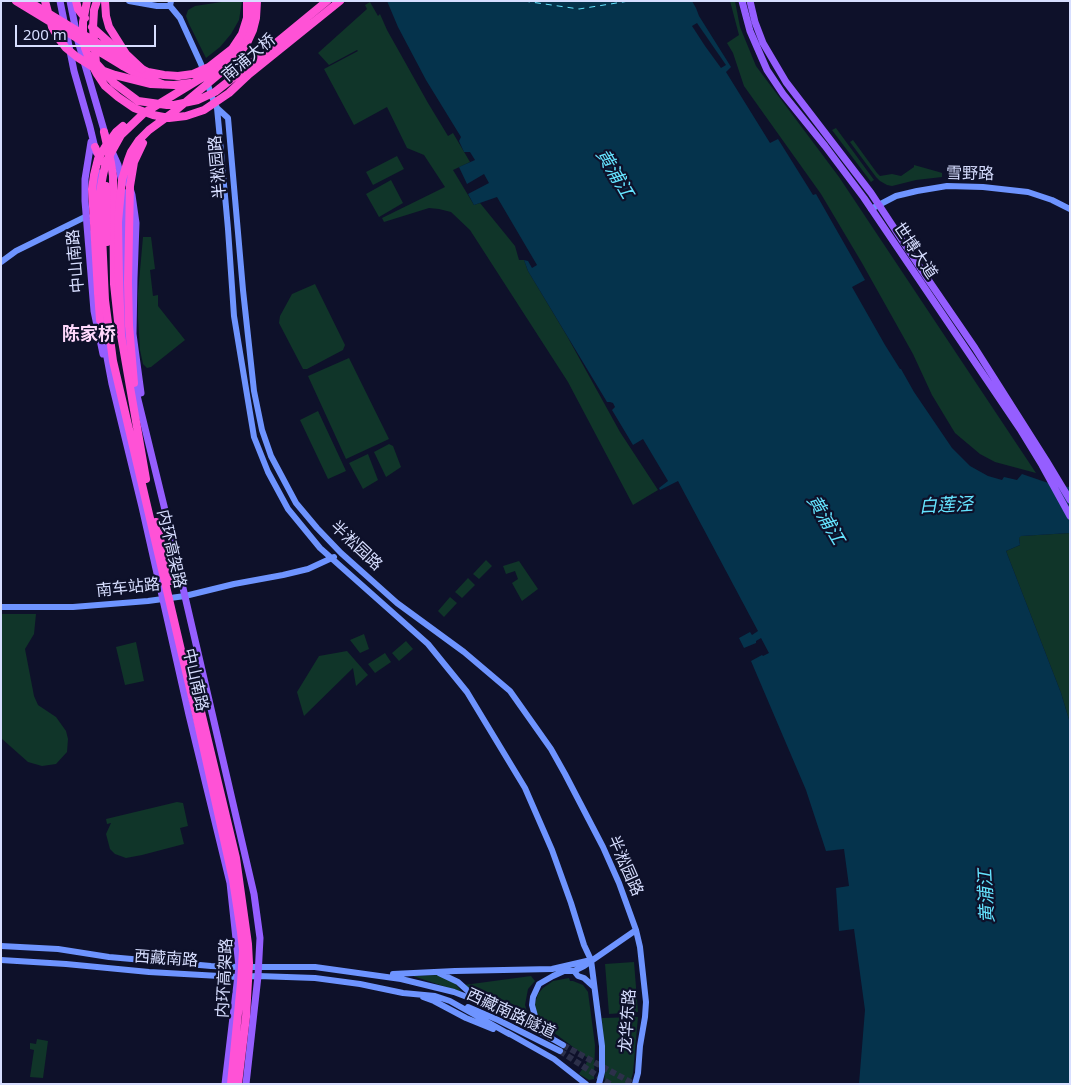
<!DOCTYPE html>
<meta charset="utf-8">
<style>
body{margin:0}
#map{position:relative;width:1071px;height:1085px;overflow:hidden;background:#0e112a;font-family:"Noto Sans",sans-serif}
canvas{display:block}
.frame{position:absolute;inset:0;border:2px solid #d7deff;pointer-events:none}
.scale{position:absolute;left:15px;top:25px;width:141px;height:22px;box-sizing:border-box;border:2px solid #d7deff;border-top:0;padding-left:6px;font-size:15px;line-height:18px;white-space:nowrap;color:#d7deff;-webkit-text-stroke:4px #0e112a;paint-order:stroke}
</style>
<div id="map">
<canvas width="1071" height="1085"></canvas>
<div class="frame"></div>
<div class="scale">200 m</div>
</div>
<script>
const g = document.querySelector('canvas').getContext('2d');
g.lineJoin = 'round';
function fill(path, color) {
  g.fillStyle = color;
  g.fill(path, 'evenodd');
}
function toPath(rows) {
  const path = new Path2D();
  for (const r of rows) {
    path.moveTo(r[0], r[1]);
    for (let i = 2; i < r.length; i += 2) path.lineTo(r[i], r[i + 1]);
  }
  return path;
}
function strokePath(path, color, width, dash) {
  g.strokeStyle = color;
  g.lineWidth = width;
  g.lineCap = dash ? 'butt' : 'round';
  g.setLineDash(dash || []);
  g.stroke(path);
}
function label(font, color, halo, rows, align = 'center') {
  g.font = font + ' "Noto Sans","Noto Sans SC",sans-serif';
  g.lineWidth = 4.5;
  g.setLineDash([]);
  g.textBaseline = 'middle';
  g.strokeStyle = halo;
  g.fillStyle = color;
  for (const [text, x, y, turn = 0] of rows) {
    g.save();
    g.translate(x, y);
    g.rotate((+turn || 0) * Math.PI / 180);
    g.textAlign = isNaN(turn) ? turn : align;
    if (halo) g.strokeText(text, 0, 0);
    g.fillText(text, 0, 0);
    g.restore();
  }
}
const green = toPath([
 [228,1,242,1,239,20,231,34,220,47,206,58,189,24,186,16,188,10,195,6],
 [730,1,735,1,740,27,756,66,839,177,1036,473,995,462,980,454,955,433,932,395,913,354,862,263,821,194,744,86,733,53,727,43,739,35],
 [370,2,378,16,380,14,387,30,428,103,448,136,453,133,470,162,453,170,474,205,480,203,515,246,519,260,524,260,528,271,567,336,620,432,658,490,633,505,568,382,470,230,451,212,439,209,429,208,384,222,382,218,445,187,424,155,407,148,387,107,354,125,324,69,358,51,357,50,329,65,318,53,367,9,365,5],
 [836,128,874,180,871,182,832,130],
 [853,140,877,173,880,176,892,174,901,176,914,167,914,165,939,172,942,173,942,177,916,180,892,186,887,185,880,181,876,177,850,142],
 [397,156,404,169,373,185,366,172],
 [391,180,403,203,379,217,366,194],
 [143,237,151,237,155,269,150,270,153,296,158,295,158,306,185,340,151,367,147,368,143,364,140,350,138,318,138,293],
 [315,284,345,345,343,350,307,369,303,369,279,323,280,316,292,294],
 [349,358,389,439,346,459,308,376],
 [318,411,346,471,328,479,300,420],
 [389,444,393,446,401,467,386,477,374,452],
 [368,454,378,480,363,489,349,463],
 [1070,533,1070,723,1061,693,1006,551,1020,545,1019,538,1020,536],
 [486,560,492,566,479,579,473,574],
 [519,561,538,589,522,601,512,583,518,579,515,571,506,574,503,566],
 [468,578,475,585,462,598,455,592],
 [450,597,457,603,444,617,438,611],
 [1,614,36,614,34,634,25,649,34,696,38,705,56,717,66,731,68,739,67,752,56,764,42,766,28,762,1,738],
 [364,634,369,649,360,653,350,640],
 [406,641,413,649,399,661,392,653],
 [136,642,144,681,125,685,116,647],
 [347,651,368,675,356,686,353,668,304,716,297,692,319,656],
 [385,653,391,662,375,673,368,664],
 [177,802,183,803,188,826,180,828,184,844,142,855,126,858,115,854,110,849,106,834,111,823,107,824,106,819],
 [634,962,638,1012,609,1014,605,964],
 [438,975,454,982,462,992,458,991,413,976],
 [531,976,535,981,528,989,525,1005,530,1021,525,1020,478,998,464,985],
 [569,978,570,981,573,981,583,985,588,992,595,1045,594,1079,589,1080,579,1074,589,1059,545,1026,536,1012,535,1003,538,994,543,988,553,981],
 [638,1017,633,1073,630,1084,605,1084,602,1018],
 [37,1039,48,1041,43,1078,30,1077,34,1050,30,1049,30,1043,36,1044]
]);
const water = toPath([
 [387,1,692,1,696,8,699,16,731,67,726,72,770,143,778,139,813,195,816,194,865,280,852,287,885,345,900,369,901,369,914,392,952,448,970,466,988,476,1002,480,1004,477,1017,480,1022,474,1057,486,1070,487,1070,533,1021,536,1019,538,1020,545,1006,551,1061,693,1070,723,1070,1084,859,1084,865,1010,854,929,839,931,836,888,849,886,844,849,826,851,806,790,751,661,762,655,763,656,769,653,761,638,756,641,756,643,744,648,739,638,750,632,752,635,758,631,678,481,660,490,659,488,668,481,643,439,633,445,612,410,615,407,613,403,610,402,607,402,528,271,524,260,528,261,532,268,537,265,497,197,474,205,468,194,489,183,484,174,467,184,459,167,475,160,470,152,464,152,459,141,461,137,426,80,398,27]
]);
const pier = toPath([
 [697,23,726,65,721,68,705,46,692,26]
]);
const ferry = toPath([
 [524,1,579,9,629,1]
]);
const secondaryTunnel = toPath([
 [563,1045,634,1084],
 [560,1051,610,1084]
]);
const secondary = toPath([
 [129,1,157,6,170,6],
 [171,1,170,6,180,18,201,64,212,97,217,108,219,129,228,229,234,316,254,437,268,472,288,509,320,548,428,644,467,692,525,788,552,850,571,903,584,945,591,960,602,1046,602,1072,599,1084],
 [217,108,228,118,243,290,254,391,262,430,271,456,296,503,317,528,341,553,397,603,464,652,510,691,551,749,565,774,603,847,619,883,636,930,640,947,646,1002,645,1017,640,1046,638,1073,635,1084],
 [871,209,896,196,917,191,947,186,983,187,1028,192,1052,200,1070,209],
 [1,262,16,251,87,216],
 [1,607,73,607,148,601,185,596,234,584,283,575,308,569,334,557],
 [1,946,58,949,109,957,211,966,239,967,315,967,401,979,454,992,480,1002,518,1019,563,1045],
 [1,960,66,964,149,972,237,977,258,976,315,978,360,984,403,993,435,996,450,1001,509,1034],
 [574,971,578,976,584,978,594,987],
 [439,973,458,982,478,1000],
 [393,974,455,971,552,969,591,960],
 [423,997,434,1001,466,1018,493,1029],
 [468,1007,498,1020,560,1051],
 [508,1033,554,1059,586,1084],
 [551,1034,545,1029,535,1016,532,1005,533,997,539,984,553,976,564,971,574,971,584,966,636,930]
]);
const primary = toPath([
 [60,1,74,71,90,127,96,152],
 [70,1,78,41,106,137],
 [742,1,750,31,767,70,783,94,825,146,864,198,1020,429,1042,465,1070,516],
 [750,1,755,22,763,43,786,82,871,193,927,278,975,348,1046,460,1070,500],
 [91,142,85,179,85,201,94,311,103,354],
 [110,147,118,165,122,182],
 [97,172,97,197],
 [122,172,129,185,132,195,136,223,134,278,133,334,141,393],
 [123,192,124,319,128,356],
 [103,312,106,352,112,384,142,507,189,715,230,883,239,967,225,1084],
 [133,379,164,506,254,894,260,938,258,976,246,1084]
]);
const highway = toPath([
 [105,1,106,16,109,27,126,54,142,69,148,72,164,75,178,76],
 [123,66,137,74,162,84],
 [225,69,237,57,247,43,253,30,256,18,257,1],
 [243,70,327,1],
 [213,71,235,51,246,35,252,15,252,1],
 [247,76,340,1],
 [104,132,111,163,113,176,114,284,118,321],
 [95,147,101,161],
 [98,292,100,320],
 [129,325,134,383]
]);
const highwayBridge = toPath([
 [16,1,123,66],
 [28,1,122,58,142,69],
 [45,1,52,27,59,39,66,48,77,57,93,67],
 [76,1,78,9,85,18],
 [87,1,83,22,83,36,85,48,90,61,97,74,105,86,118,97,134,108,153,115,169,118,186,116,204,110,229,93,247,76],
 [97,1,94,10,93,28,96,63,114,83,138,101,167,105,174,105,198,100,215,92,243,70],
 [92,27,121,53],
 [104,71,115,75,151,84,174,85,190,83],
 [213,71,144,113,121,135,106,162,103,175,100,192,105,300,113,361,196,714,233,880,241,932,243,950,241,983,231,1084],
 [178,76,193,74,209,67,232,49,242,34,247,18,247,1],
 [106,186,107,242],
 [98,292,92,189,94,175,98,159,105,147,116,132,123,126],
 [129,325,128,282,130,186,134,162,143,143],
 [146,479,121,335,119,279,118,222,122,180,128,160,131,152,139,140,149,130,175,111,225,69],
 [156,522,170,581],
 [198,699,236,858,248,944,249,963,246,1017,238,1084]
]);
const streetNames = [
 ["南浦大桥",249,58,-40],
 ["半淞园路",218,167,-95],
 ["雪野路",970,174,1],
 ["世博大道",915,251,56],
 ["中山南路",76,261,-95],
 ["半淞园路",356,546,43],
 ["内环高架路",171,549,77],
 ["南车站路",128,588,-6],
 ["中山南路",195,680,77],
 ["半淞园路",625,866,66],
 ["西藏南路",166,959,4],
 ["内环高架路",225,978,-87],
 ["西藏南路隧道",511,1014,25],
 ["龙华东路",628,1021,-86]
];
const waterNames = [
 ["黄浦江",614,174,59],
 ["白莲泾",946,506,-3],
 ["黄浦江",825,520,59],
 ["黄浦江",987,896,-93]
];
const neighbourhoodNames = [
 ["陈家桥",89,335]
];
fill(green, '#103529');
fill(water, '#05334c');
fill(pier, '#0e112a');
strokePath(ferry, '#65e4ff', 1, [6, 5]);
strokePath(secondaryTunnel, '#2c304a', 6, [6, 3]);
strokePath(secondary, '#6e94ff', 6);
strokePath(primary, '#955eff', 7);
strokePath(highway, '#ff52d6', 8);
strokePath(highwayBridge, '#ff52d6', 8);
label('16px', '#d7deff', '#0e112a', streetNames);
label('italic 18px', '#65e4ff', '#0e112a', waterNames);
label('bold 18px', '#ffd9fc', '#0e112a', neighbourhoodNames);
</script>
